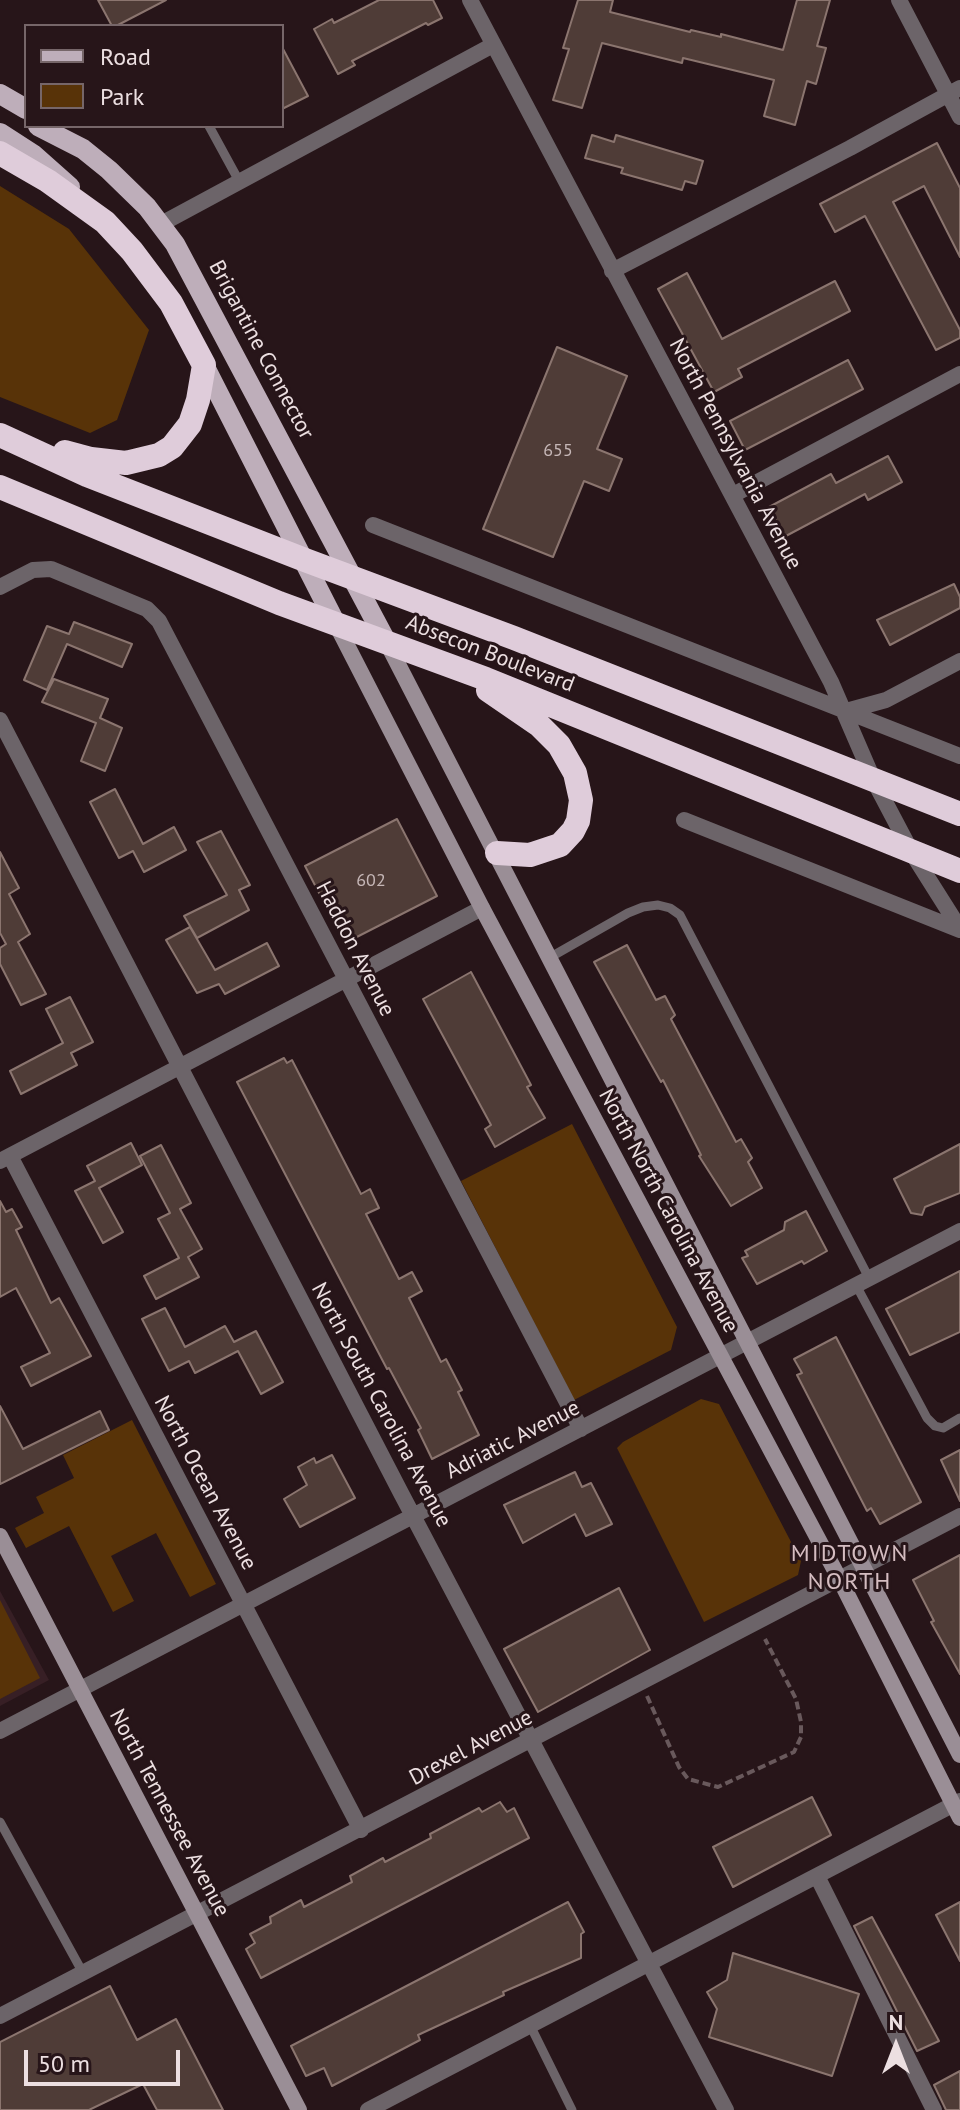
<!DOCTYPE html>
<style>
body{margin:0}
#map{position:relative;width:960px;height:2110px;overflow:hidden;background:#271519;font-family:"PT Sans",sans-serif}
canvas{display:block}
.legend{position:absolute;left:24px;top:24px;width:260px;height:104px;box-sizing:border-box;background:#271519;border:2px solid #766669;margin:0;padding:10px 14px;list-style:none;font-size:24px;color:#ecdfe1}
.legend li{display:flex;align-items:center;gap:16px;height:40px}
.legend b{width:40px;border:2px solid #766669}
.north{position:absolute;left:856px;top:2006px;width:80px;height:80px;-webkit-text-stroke:6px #271519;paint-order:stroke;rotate:0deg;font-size:22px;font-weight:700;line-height:32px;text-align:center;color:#ecdfe1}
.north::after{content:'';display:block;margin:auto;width:28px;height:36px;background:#ecdfe1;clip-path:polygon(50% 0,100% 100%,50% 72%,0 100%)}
.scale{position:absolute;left:24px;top:2050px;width:156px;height:36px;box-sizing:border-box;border:4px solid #ecdfe1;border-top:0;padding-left:10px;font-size:24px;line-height:28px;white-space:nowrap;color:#ecdfe1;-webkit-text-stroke:6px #271519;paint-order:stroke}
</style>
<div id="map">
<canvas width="960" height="2110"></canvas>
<ul class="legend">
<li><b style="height:10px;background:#beaeba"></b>Road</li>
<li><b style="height:22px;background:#583308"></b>Park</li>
</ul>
<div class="north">N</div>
<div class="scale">50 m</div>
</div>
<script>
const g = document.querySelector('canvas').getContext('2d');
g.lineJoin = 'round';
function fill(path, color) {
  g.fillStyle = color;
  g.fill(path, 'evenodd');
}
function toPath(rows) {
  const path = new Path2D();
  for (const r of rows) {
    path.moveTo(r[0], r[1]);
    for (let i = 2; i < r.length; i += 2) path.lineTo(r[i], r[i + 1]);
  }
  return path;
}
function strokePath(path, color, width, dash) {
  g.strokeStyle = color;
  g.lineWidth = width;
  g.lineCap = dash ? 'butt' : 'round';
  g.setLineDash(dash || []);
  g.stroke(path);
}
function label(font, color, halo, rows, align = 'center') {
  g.font = font + ' "PT Sans",sans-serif';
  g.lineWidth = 6;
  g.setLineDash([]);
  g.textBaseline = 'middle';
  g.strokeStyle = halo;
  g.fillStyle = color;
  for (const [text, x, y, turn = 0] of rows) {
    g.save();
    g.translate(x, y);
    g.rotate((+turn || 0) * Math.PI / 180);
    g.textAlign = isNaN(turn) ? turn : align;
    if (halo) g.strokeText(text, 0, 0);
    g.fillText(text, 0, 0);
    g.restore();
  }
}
const built = toPath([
 [0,1591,49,1680,0,1706]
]);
const green = toPath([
 [0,186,69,229,149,330,117,420,90,433,0,397],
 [572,1124,677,1327,671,1350,574,1400,461,1181],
 [701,1399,719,1404,801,1561,798,1575,704,1622,617,1448,623,1442],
 [132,1420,216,1584,190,1597,156,1533,111,1556,134,1601,113,1612,69,1526,26,1548,15,1528,44,1513,36,1497,74,1478,63,1455],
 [0,1600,40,1678,0,1699]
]);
const building = toPath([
 [98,0,166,0,116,26,112,26,98,0],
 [379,0,433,0,442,18,428,25,426,23,352,61,355,65,338,74,314,29,332,19,334,23,379,0],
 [578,0,613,0,610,12,690,32,691,30,721,37,721,34,783,50,797,0,830,0,817,46,826,48,816,84,807,81,795,125,764,116,774,80,683,58,682,63,602,43,582,108,553,100,569,49,563,48,578,0],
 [282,47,308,96,282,109,282,47],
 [592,135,614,142,616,135,703,161,696,184,685,181,682,190,621,173,623,168,585,158,592,135],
 [937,143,960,188,960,257,924,186,893,202,960,330,960,338,936,350,865,216,835,232,820,204,937,143],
 [687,273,722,339,835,281,850,311,738,369,742,377,714,392,658,289,687,273],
 [557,347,627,376,597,449,622,459,609,491,584,481,553,557,483,529,557,347],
 [848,360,863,389,745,450,730,421,848,360],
 [888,456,902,482,868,500,865,494,784,537,769,507,831,474,836,483,888,456],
 [954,584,960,597,960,608,890,645,877,620,954,584],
 [74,622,132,644,122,667,67,644,47,690,24,680,47,626,69,634,74,622],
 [54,679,108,699,100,718,122,728,105,771,81,761,96,723,42,702,54,679],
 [115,789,143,844,174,827,186,850,144,872,133,851,119,858,90,802,115,789],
 [397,819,437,896,345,943,305,866,397,819],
 [221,831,250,885,239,890,249,910,197,938,184,916,227,895,197,842,221,831],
 [0,852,19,888,9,894,30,934,18,942,46,994,21,1005,0,964,0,948,6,944,0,933,0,852],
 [190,927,215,970,267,943,279,966,225,994,219,984,197,993,166,940,190,927],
 [627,945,656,1000,665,996,675,1015,671,1019,736,1142,741,1139,752,1158,748,1162,762,1188,731,1206,699,1156,701,1155,663,1080,661,1082,594,962,627,945],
 [471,972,531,1085,527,1087,545,1118,495,1147,485,1129,491,1125,423,999,471,972],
 [70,997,93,1042,71,1053,77,1065,21,1094,10,1071,63,1043,46,1009,70,997],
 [284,1058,287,1063,292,1060,361,1194,370,1189,379,1208,366,1214,399,1279,412,1272,422,1291,409,1298,441,1362,446,1359,462,1390,458,1392,479,1435,432,1459,418,1430,421,1428,389,1368,387,1369,237,1082,284,1058],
 [131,1143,142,1165,99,1188,123,1232,103,1243,75,1191,95,1181,87,1166,131,1143],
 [960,1144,960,1193,925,1207,922,1215,911,1213,894,1179,960,1144],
 [161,1145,191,1203,180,1209,202,1249,188,1257,199,1277,156,1299,144,1276,179,1258,158,1219,170,1213,140,1156,161,1145],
 [0,1201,6,1212,12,1209,22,1227,16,1230,51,1303,59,1298,91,1356,31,1386,21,1367,50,1353,16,1288,0,1297,0,1201],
 [806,1211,827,1251,804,1264,802,1261,757,1284,742,1258,748,1256,745,1251,784,1230,785,1222,806,1211],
 [960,1271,960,1332,910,1355,886,1309,960,1271],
 [165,1308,185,1347,225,1326,234,1342,256,1331,283,1382,261,1394,238,1351,195,1373,189,1361,169,1371,142,1319,165,1308],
 [836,1337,921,1502,880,1524,871,1508,867,1511,797,1375,802,1373,794,1359,836,1337],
 [0,1406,23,1449,100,1411,109,1430,0,1484,0,1406],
 [960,1450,960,1501,941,1460,960,1450],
 [332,1455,355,1498,300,1527,284,1499,307,1485,298,1467,314,1458,316,1463,332,1455],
 [575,1472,582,1487,591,1483,612,1524,586,1536,575,1514,523,1543,504,1505,575,1472],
 [960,1555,960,1674,931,1622,934,1621,913,1580,960,1555],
 [619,1588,650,1650,538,1712,504,1649,619,1588],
 [812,1797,831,1835,733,1887,713,1847,812,1797],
 [500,1802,507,1812,514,1808,529,1838,261,1978,246,1949,255,1943,250,1934,271,1923,270,1917,301,1900,304,1907,352,1882,350,1876,383,1858,385,1862,431,1838,430,1834,479,1808,482,1812,500,1802],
 [568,1902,584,1932,581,1934,581,1958,503,1992,504,1995,418,2035,420,2040,332,2086,324,2068,306,2076,291,2046,568,1902],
 [960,1902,960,1961,936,1915,960,1902],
 [872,1917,939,2041,917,2051,854,1926,872,1917],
 [733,1953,859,1994,832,2076,709,2037,717,2009,707,1992,727,1980,733,1953],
 [110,1986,137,2040,176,2019,223,2110,157,2110,143,2084,89,2110,0,2110,0,2042,110,1986],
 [960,2071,960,2110,946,2110,934,2085,960,2071]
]);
const path = toPath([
 [647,1696,679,1767,688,1779,718,1787,794,1752,801,1737,801,1722,796,1699,765,1639]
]);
const lane = toPath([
 [209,126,239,181],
 [549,958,628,913,643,907,658,905,670,908,680,915,869,1278],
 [856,1285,927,1418,935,1426,943,1428,960,1418],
 [0,1822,83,1973],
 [530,2025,572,2110]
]);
const street = toPath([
 [470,0,831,682,873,779,912,853,960,929],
 [899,0,960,117],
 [161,224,493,45],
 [612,271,850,148,960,88],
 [733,495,960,374],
 [373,525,960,756],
 [0,587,33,570,51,569,147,609,159,621,581,1429],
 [846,711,886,700,960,661],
 [0,720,402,1495,726,2110],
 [684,820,960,930],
 [10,1156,361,1830],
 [0,1161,482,908],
 [0,1731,960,1231],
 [817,1876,934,2110],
 [0,2016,960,1516],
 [368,2110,960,1801]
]);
const secondary = toPath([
 [336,624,482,908,840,1580,960,1818],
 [386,641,960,1755],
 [0,1536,299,2110]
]);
const primary = toPath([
 [0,94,26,109],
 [38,126,83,149,109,170,147,207,175,244,386,641],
 [0,133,34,155,70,187],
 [204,365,336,624]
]);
const highway = toPath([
 [0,153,48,181,105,222,132,251,171,303,204,365,198,400,190,424,172,447,159,455,126,463,91,459,65,452],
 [0,435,87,475,305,560,514,638,960,814],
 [0,487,279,603,486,679,960,871],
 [488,690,539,725,559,745,575,773,581,800,578,821,573,831,560,845,530,855,497,853]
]);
const numberNames = [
 ["655",558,451],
 ["602",371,881]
];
const streetNames = [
 ["Brigantine Connector",261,350,62],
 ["North Pennsylvania Avenue",735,454,62],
 ["Absecon Boulevard",490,654,21],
 ["Haddon Avenue",355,949,63],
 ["North North Carolina Avenue",668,1211,62],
 ["North South Carolina Avenue",381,1405,62],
 ["Adriatic Avenue",513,1440,-27],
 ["North Ocean Avenue",205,1483,62],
 ["Drexel Avenue",471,1748,-28],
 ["North Tennessee Avenue",169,1813,62]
];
const neighbourhoodNames = [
 ["MIDTOWN",850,1554],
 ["NORTH",850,1582]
];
fill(built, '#371f25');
fill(green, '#583308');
fill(building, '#4f3c37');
strokePath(building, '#8b756f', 2);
strokePath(path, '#69595c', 4, [8, 4]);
strokePath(lane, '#6c6469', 9);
strokePath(street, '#6c6469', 16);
strokePath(secondary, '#9a8e96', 16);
strokePath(primary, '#beaeba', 20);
strokePath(highway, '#dfccda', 24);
label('18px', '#c5b6b6', null, numberNames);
label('22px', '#ecdfe1', '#271519', streetNames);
g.letterSpacing = '2px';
label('24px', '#d5bdc1', '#271519', neighbourhoodNames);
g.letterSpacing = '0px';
</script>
